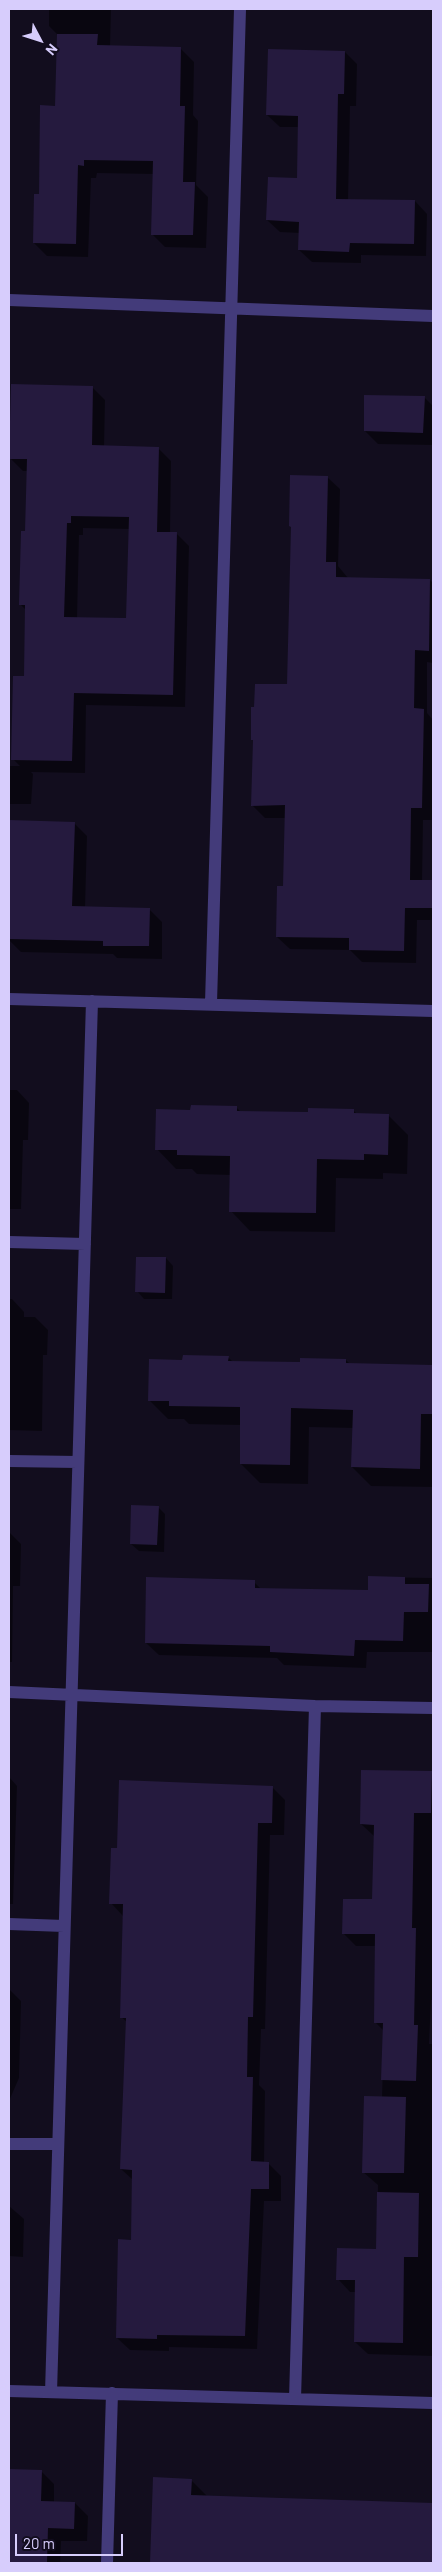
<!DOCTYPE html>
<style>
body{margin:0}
#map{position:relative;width:442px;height:2572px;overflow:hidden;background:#120d1e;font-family:Barlow,sans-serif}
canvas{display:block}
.frame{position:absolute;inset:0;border:10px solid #d7cdfc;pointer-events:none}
.north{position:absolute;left:15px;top:15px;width:50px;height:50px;-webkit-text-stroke:4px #120d1e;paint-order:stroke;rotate:130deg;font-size:14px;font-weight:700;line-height:20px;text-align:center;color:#d7cdfc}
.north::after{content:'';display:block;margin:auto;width:18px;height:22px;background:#d7cdfc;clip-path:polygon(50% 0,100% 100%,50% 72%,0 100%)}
.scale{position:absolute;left:15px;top:2534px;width:108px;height:22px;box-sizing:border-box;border:2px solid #d7cdfc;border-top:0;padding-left:6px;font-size:15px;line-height:18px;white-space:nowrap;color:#d7cdfc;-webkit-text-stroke:4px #120d1e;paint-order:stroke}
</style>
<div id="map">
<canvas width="442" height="2572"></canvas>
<div class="frame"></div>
<div class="north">N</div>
<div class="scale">20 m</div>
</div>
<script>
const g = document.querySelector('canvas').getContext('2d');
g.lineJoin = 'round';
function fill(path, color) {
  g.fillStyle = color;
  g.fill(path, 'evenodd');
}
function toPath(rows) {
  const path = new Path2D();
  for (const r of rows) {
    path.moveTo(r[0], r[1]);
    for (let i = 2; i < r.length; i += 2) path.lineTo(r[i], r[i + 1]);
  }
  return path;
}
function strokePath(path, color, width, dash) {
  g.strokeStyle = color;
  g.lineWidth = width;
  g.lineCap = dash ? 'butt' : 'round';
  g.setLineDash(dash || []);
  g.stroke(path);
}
const shadow = toPath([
 [49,9,111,9,110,47,181,49,194,62,193,115,198,121,196,185,208,197,206,248,165,247,152,234,154,174,97,173,96,178,91,178,88,257,47,256,34,243,40,195,56,107,59,36,49,26],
 [345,52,357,64,356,106,350,106,348,200,415,201,427,214,426,256,361,255,361,263,312,262,299,250,300,233,280,232,267,220,298,179,299,127,280,127,267,115],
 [92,387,105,400,104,447,158,448,171,461,170,533,176,533,189,546,185,707,86,705,85,773,31,772,33,774,31,804,9,804,9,766,20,766,13,759,25,677,27,611,20,604,26,533,28,471,23,471,10,458],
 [83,528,130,529,127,619,77,618,79,535,83,535],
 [424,397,433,406,433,445,378,444,365,431],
 [327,477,340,489,338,566,348,578,430,580,433,583,433,663,427,662,427,713,433,720,433,820,423,820,422,881,433,881,433,920,417,920,416,963,362,962,350,950,290,949,277,937,284,887,286,818,265,818,252,805,254,741,252,739,288,686],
 [9,821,74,823,87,836,85,908,149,909,162,922,162,959,117,958,113,954,21,952,9,940],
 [9,1090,17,1090,29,1103,28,1140,23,1140,21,1209,9,1209],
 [236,1107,241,1112,310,1113,354,1111,358,1115,388,1115,408,1135,407,1174,383,1173,383,1179,336,1178,335,1232,250,1231,231,1211,231,1175,197,1174,192,1169,176,1169,157,1149,192,1111],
 [166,1258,173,1266,172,1299,144,1299,137,1291],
 [9,1299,12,1299,24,1312,24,1317,35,1317,48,1330,47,1355,43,1355,42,1431,9,1430],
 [228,1357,233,1362,301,1364,346,1360,350,1364,389,1373,433,1374,433,1487,371,1486,352,1467,354,1428,309,1427,308,1484,260,1483,241,1464,241,1425,189,1424,184,1419,168,1419,149,1400,184,1361],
 [158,1507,165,1514,164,1552,139,1551,131,1544],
 [9,1532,21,1544,20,1586,13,1586,12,1662,9,1662],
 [370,1577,433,1578,433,1652,367,1652,366,1668,284,1665,277,1658,159,1655,146,1643,254,1582,262,1590,369,1592],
 [363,1771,433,1773,433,2000,431,2000,429,2044,433,2044,433,2356,368,2354,355,2342,356,2292,350,2292,338,2279,377,2250,378,2185,363,2172,382,2097,384,2031,375,2022,376,1946,356,1946,343,1933,373,1901,374,1836,361,1824],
 [9,1777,17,1786,13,1904,9,1904],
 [272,1787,285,1800,284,1835,270,1835,265,2029,261,2029,259,2085,265,2091,264,2163,268,2163,281,2176,281,2201,264,2201,257,2349,169,2347,169,2351,130,2350,117,2338,132,2241,133,2180,121,2169,127,2022,121,2017,123,1916,111,1903,118,1849],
 [9,1989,21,2001,19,2078,9,2101],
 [9,2206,24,2219,23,2257,9,2256],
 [9,2470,41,2471,54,2484,54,2503,75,2503,88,2516,87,2541,61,2541,60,2563,9,2563],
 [154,2479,191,2480,208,2497,433,2504,433,2563,151,2563]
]);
const building = toPath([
 [57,34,98,34,97,45,181,47,180,106,185,106,183,182,195,182,193,235,151,235,153,161,84,160,84,166,78,165,76,244,33,243,34,194,39,194,40,105,55,106],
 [268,49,345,51,344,94,338,94,336,199,415,200,414,244,350,243,349,252,298,250,299,222,266,220,268,177,297,178,298,116,266,115],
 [11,384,93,386,92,445,159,447,157,532,177,532,173,695,74,693,72,761,11,760,13,676,24,676,25,605,19,605,21,531,25,531,27,459,9,459],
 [71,516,129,517,126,618,64,617,67,523,71,523],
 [364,395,425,396,423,433,364,431],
 [290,475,328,476,326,562,336,562,336,577,430,579,429,651,415,650,414,708,424,709,422,808,411,808,410,880,433,880,433,908,405,908,404,951,349,950,349,938,276,937,277,886,283,886,285,805,251,806,253,740,251,740,251,707,254,707,255,684,287,684,291,527,289,526],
 [9,820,75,822,72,906,150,908,149,946,103,946,103,941,9,939],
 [191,1105,237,1106,237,1111,308,1112,308,1108,354,1109,354,1113,389,1114,388,1155,364,1154,364,1160,317,1159,316,1213,229,1212,230,1156,177,1155,177,1150,155,1150,156,1109,190,1110],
 [136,1257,166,1257,165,1293,135,1292],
 [183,1355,229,1356,228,1361,300,1362,300,1358,346,1359,346,1363,433,1365,433,1414,421,1414,420,1469,351,1467,353,1410,291,1408,290,1465,240,1464,240,1407,169,1406,169,1401,148,1401,149,1359,182,1360],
 [131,1505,159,1506,157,1545,130,1544],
 [368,1576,405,1577,405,1584,429,1584,428,1612,404,1612,403,1641,355,1640,354,1656,270,1652,270,1646,145,1643,146,1577,255,1580,255,1588,368,1590],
 [361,1770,432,1771,431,1813,414,1813,412,1928,416,1928,414,2025,418,2025,416,2081,381,2080,383,2023,374,2023,375,1934,342,1934,343,1899,372,1899,374,1825,360,1824],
 [119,1780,273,1786,272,1823,258,1823,253,2017,248,2017,247,2077,253,2077,251,2161,269,2162,269,2189,251,2189,245,2336,157,2335,157,2339,116,2338,118,2239,131,2240,132,2170,120,2169,126,2018,120,2018,123,1904,109,1904,111,1848,117,1848],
 [364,2096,406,2097,404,2173,362,2173],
 [377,2192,419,2193,418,2257,404,2257,403,2343,354,2342,355,2280,336,2280,337,2248,376,2249],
 [9,2469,42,2470,41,2501,75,2502,74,2529,48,2528,47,2563,9,2563],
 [153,2477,192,2479,191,2495,433,2503,433,2563,150,2563]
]);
const minor = toPath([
 [9,300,433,316],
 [9,999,433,1011],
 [211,1003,240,9],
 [9,1242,85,1244],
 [9,1461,78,1462],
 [9,1692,315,1706,433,1708],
 [9,1924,64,1926],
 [9,2144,58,2144],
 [9,2391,433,2403],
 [51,2392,92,1001],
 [295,2399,315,1706],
 [107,2563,112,2393]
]);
fill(shadow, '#0007');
fill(building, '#251a3e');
strokePath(minor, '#433b7a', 12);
</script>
